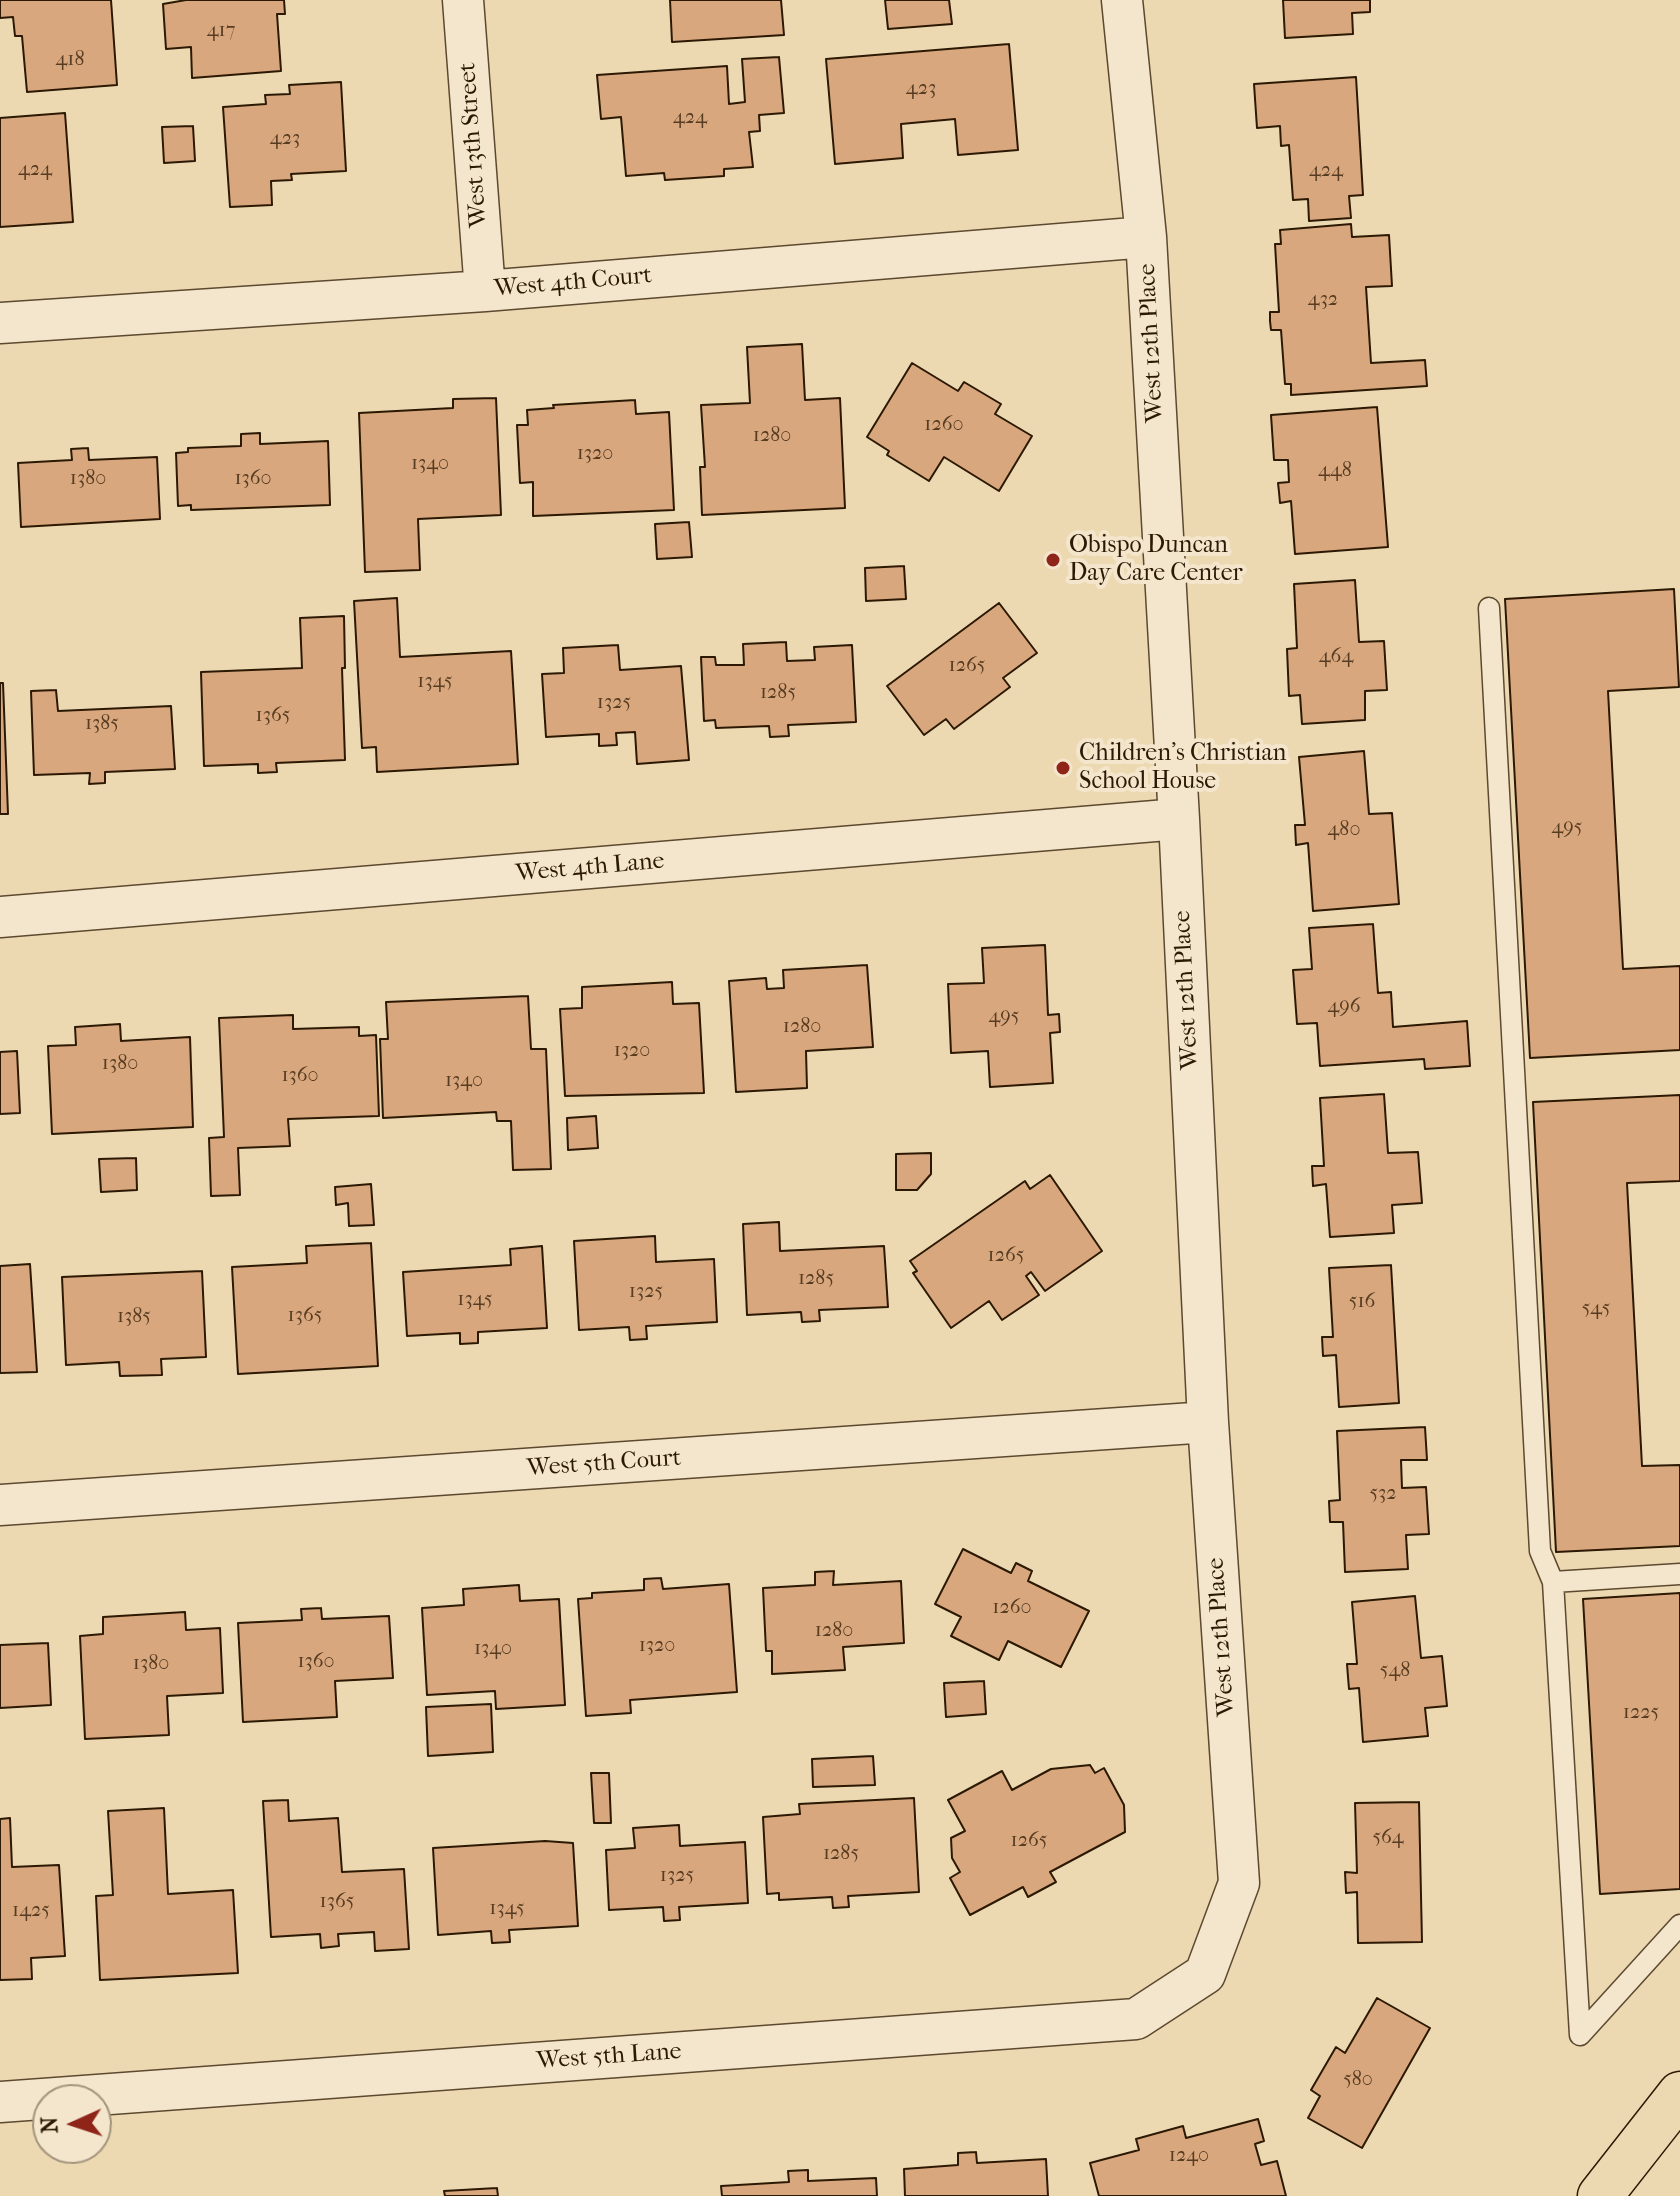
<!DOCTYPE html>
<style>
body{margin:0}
#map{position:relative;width:1680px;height:2196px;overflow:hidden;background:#edd9b1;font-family:"IM FELL French Canon",serif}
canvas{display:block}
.north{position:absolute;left:32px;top:2084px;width:80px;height:80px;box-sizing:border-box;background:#f3e6cc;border:2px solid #a3947c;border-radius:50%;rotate:267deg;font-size:22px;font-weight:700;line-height:32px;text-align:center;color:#2c1904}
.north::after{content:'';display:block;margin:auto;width:28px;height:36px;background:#8f2418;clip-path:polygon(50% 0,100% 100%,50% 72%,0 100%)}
</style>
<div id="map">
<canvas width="1680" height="2196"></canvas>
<div class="north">N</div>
</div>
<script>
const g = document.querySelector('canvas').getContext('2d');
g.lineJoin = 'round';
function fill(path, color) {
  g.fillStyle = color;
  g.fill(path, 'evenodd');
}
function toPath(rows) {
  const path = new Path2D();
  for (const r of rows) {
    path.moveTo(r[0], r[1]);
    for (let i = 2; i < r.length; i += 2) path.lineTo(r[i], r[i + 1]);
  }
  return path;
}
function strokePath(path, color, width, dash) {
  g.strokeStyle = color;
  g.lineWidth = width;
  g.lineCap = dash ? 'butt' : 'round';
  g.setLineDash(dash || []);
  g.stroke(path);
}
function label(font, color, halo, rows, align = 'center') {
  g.font = font + ' "IM FELL French Canon",serif';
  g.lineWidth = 8;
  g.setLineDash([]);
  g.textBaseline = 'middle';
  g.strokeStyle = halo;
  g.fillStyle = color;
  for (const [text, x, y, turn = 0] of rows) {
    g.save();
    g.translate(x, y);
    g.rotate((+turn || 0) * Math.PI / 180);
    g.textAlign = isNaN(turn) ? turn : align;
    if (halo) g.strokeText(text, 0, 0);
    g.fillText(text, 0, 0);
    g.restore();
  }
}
const building = toPath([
 [0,0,111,0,117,85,27,92,22,36,15,36,13,17,0,18,0,0],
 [186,0,284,0,285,14,277,14,281,71,192,78,191,47,166,49,163,4,186,0],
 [670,0,781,0,784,35,672,42,670,0],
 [885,0,949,0,952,24,888,29,885,0],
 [1283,0,1370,0,1370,12,1352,13,1353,34,1285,38,1283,0],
 [1009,44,1018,150,958,155,955,119,901,124,903,158,835,164,826,59,1009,44],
 [779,57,784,113,759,115,760,131,749,132,753,167,724,169,724,176,665,180,664,173,626,176,621,117,601,119,597,75,727,66,729,104,745,102,742,59,779,57],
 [1356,77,1363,195,1349,196,1351,218,1309,221,1308,199,1293,200,1289,145,1281,146,1280,126,1257,128,1254,84,1356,77],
 [341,82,346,171,291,174,292,180,271,181,272,205,230,207,223,107,266,104,265,95,290,94,289,85,341,82],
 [65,113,73,222,0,227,0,118,65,113],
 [193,126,195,161,164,163,162,127,193,126],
 [1351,224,1352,237,1389,235,1392,286,1366,287,1371,363,1425,360,1427,386,1291,395,1291,384,1285,384,1281,330,1271,330,1270,321,1270,312,1279,312,1275,244,1281,244,1280,230,1351,224],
 [802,344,805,400,840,398,845,508,702,515,700,467,705,467,701,405,750,403,747,347,802,344],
 [912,363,958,391,964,382,1001,404,995,414,1032,436,999,491,944,457,929,481,887,455,889,451,867,437,912,363],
 [496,398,501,515,418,519,420,570,365,572,359,413,453,408,453,399,496,398],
 [635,400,636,414,669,412,674,510,533,516,533,482,520,483,517,425,528,425,527,410,554,408,553,405,635,400],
 [1377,407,1388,547,1295,554,1291,501,1280,503,1279,492,1278,483,1289,482,1288,460,1274,460,1271,415,1377,407],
 [260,433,260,444,328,441,330,505,191,510,191,505,178,506,176,453,188,452,188,448,241,446,241,434,260,433],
 [88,448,89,460,157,457,160,519,21,527,18,463,72,460,71,449,88,448],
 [689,522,692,557,657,559,655,524,689,522],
 [904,566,906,599,866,601,865,568,904,566],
 [1355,580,1359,642,1384,641,1387,690,1365,691,1365,720,1302,724,1300,695,1289,696,1287,649,1297,648,1294,584,1355,580],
 [1674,589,1679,687,1608,691,1623,969,1680,966,1680,1050,1530,1058,1505,599,1674,589],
 [397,598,400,657,511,651,518,764,377,772,376,747,362,748,354,601,397,598],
 [999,603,1037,653,1003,678,1010,687,954,729,946,719,924,735,887,686,999,603],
 [344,616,345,668,342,668,345,760,276,763,277,772,258,773,258,764,204,766,201,672,302,668,300,618,344,616],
 [786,642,787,661,815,660,814,647,852,645,856,722,788,725,789,736,770,737,769,726,716,728,715,720,704,721,701,657,715,657,716,665,744,665,743,644,786,642],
 [618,645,620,670,681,666,689,760,637,764,635,732,616,733,617,745,599,746,599,734,546,737,542,674,564,673,563,648,618,645],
 [0,683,3,683,8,814,0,814,0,683],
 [56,690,58,711,171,706,175,769,105,772,105,783,89,784,90,773,34,775,31,691,56,690],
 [1364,751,1369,814,1392,813,1399,904,1313,911,1308,843,1296,845,1295,825,1305,825,1299,757,1364,751],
 [1373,924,1378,993,1391,992,1393,1027,1467,1021,1470,1066,1425,1069,1424,1059,1320,1066,1317,1023,1297,1024,1293,970,1312,969,1309,928,1373,924],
 [1045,945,1048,1015,1059,1014,1060,1032,1050,1033,1053,1083,990,1087,988,1051,951,1053,948,984,984,983,982,948,1045,945],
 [867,965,873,1047,806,1051,807,1088,736,1092,729,981,766,978,767,989,784,988,783,970,867,965],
 [672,982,673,1004,699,1003,704,1093,565,1096,560,1009,582,1008,582,987,672,982],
 [528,996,531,1049,546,1049,551,1169,513,1170,511,1121,497,1121,496,1112,383,1118,380,1039,388,1039,386,1002,528,996],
 [293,1015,293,1029,359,1027,359,1036,376,1035,379,1116,288,1119,290,1146,238,1148,240,1195,211,1196,209,1138,224,1137,219,1018,293,1015],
 [120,1024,121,1041,190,1037,193,1127,52,1134,48,1046,76,1045,75,1027,120,1024],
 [17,1051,20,1113,0,1114,0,1052,17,1051],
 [1384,1094,1388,1153,1418,1152,1422,1203,1392,1205,1394,1233,1330,1237,1326,1184,1313,1186,1312,1166,1324,1166,1320,1098,1384,1094],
 [1680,1095,1680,1181,1627,1183,1642,1466,1680,1465,1680,1546,1556,1552,1533,1102,1680,1095],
 [596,1116,598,1148,568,1150,567,1118,596,1116],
 [931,1153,931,1174,917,1190,896,1190,896,1154,931,1153],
 [136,1158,137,1190,101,1192,99,1159,136,1158],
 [1050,1175,1102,1251,1045,1291,1031,1272,1026,1276,1039,1295,1002,1320,989,1301,951,1328,913,1273,917,1271,910,1261,1025,1181,1030,1189,1050,1175],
 [371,1184,374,1225,349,1226,348,1203,336,1205,335,1187,371,1184],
 [779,1222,780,1251,884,1246,888,1307,819,1310,820,1321,802,1322,801,1312,747,1315,743,1224,779,1222],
 [655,1236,656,1262,714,1259,717,1322,646,1326,647,1339,630,1340,629,1327,579,1330,574,1241,655,1236],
 [371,1243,378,1366,238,1374,232,1267,307,1263,306,1246,371,1243],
 [542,1246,547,1328,478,1332,478,1343,460,1344,460,1333,407,1336,403,1272,511,1265,510,1249,542,1246],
 [30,1264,37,1372,0,1373,0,1266,30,1264],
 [1391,1265,1399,1403,1339,1407,1336,1355,1323,1356,1322,1337,1333,1337,1329,1268,1391,1265],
 [202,1271,206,1357,161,1359,162,1375,120,1376,119,1362,66,1365,62,1277,202,1271],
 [1425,1427,1427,1460,1401,1460,1402,1488,1426,1487,1429,1534,1406,1535,1408,1569,1345,1572,1343,1522,1330,1522,1329,1501,1340,1500,1337,1431,1425,1427],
 [963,1549,1011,1573,1016,1563,1032,1571,1028,1581,1089,1611,1061,1667,1008,1641,999,1660,951,1636,961,1617,935,1604,963,1549],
 [834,1571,833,1585,901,1581,904,1643,843,1647,845,1670,772,1674,772,1651,766,1651,763,1588,815,1585,815,1572,834,1571],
 [661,1578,663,1589,729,1584,737,1692,630,1700,631,1713,586,1716,578,1599,592,1598,592,1593,644,1590,644,1579,661,1578],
 [519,1585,520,1601,559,1599,565,1705,496,1709,495,1691,427,1695,422,1608,464,1605,463,1589,519,1585],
 [1680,1593,1680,1889,1600,1894,1583,1599,1680,1593],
 [1415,1596,1421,1658,1442,1656,1447,1706,1425,1708,1428,1736,1363,1742,1359,1688,1349,1689,1348,1677,1347,1664,1357,1664,1352,1602,1415,1596],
 [321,1608,322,1619,389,1616,393,1678,335,1681,337,1717,243,1722,238,1623,302,1620,301,1609,321,1608],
 [185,1612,186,1630,220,1628,223,1693,167,1696,169,1735,85,1739,80,1636,103,1634,103,1617,185,1612],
 [48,1643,51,1705,0,1708,0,1645,48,1643],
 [984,1681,986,1714,946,1717,944,1683,984,1681],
 [491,1704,493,1752,428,1756,426,1707,491,1704],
 [873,1756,875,1785,813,1787,812,1759,873,1756],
 [1090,1765,1095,1773,1104,1768,1124,1805,1125,1832,1050,1872,1056,1882,1028,1897,1023,1887,970,1915,950,1878,960,1872,952,1858,951,1838,965,1831,948,1800,1002,1771,1012,1790,1051,1769,1090,1765],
 [591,1773,609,1773,611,1823,594,1823,591,1773],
 [914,1798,919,1892,848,1896,849,1907,833,1908,832,1897,779,1900,779,1893,767,1894,763,1817,800,1814,799,1804,914,1798],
 [288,1800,289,1821,338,1818,342,1872,404,1869,409,1949,375,1951,374,1932,338,1934,339,1946,321,1948,320,1934,271,1937,263,1801,288,1800],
 [1419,1802,1422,1942,1358,1943,1357,1892,1346,1893,1345,1872,1357,1873,1355,1803,1419,1802],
 [164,1808,168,1894,233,1890,238,1973,100,1980,96,1896,113,1895,108,1811,164,1808],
 [10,1818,12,1867,59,1865,65,1956,31,1958,32,1979,0,1980,0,1819,10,1818],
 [679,1825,680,1846,745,1842,748,1903,679,1907,680,1920,664,1921,663,1907,609,1910,606,1850,635,1848,633,1828,679,1825],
 [545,1841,573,1843,578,1926,509,1930,510,1942,492,1943,491,1931,438,1935,433,1848,545,1841],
 [1377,1998,1430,2028,1362,2148,1308,2118,1320,2096,1311,2090,1336,2047,1345,2053,1377,1998],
 [1258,2119,1264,2141,1255,2144,1261,2165,1277,2161,1286,2196,1099,2196,1090,2163,1139,2150,1136,2139,1183,2126,1186,2138,1258,2119],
 [976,2152,977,2163,1046,2159,1048,2196,905,2196,904,2169,958,2165,958,2153,976,2152],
 [808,2170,808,2181,876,2178,877,2196,722,2196,721,2186,789,2182,788,2171,808,2170],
 [497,2188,498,2196,445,2196,444,2191,497,2188]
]);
const lane = toPath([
 [1489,608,1540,1551,1553,1582],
 [1680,1574,1553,1582,1580,2035,1680,1925]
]);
const street = toPath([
 [463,0,485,291],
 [0,323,485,291,1146,237],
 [0,917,1179,819],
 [0,1505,1208,1422],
 [0,2102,1136,2019,1205,1974,1239,1883,1208,1422,1179,819,1146,237,1122,0]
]);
const highway = toPath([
 [1600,2196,1680,2094]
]);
const markers = [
 [1053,560,8,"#8f2418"],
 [1063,768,8,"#8f2418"]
];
const numberNames = [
 ["417",221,31],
 ["418",70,60],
 ["423",921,89],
 ["424",690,118],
 ["423",285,139],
 ["424",35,170],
 ["424",1326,171],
 ["432",1323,300],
 ["1260",944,425],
 ["1280",772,436],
 ["1320",595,454],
 ["1340",430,464],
 ["448",1335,471],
 ["1380",88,479],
 ["1360",253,479],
 ["464",1336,657],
 ["1265",967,666],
 ["1345",435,682],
 ["1285",778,693],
 ["1325",614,703],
 ["1365",273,716],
 ["1385",102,724],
 ["495",1567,828],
 ["480",1344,830],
 ["496",1344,1007],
 ["495",1004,1017],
 ["1280",802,1027],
 ["1320",632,1051],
 ["1380",120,1064],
 ["1360",300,1076],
 ["1340",464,1081],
 ["1265",1006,1256],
 ["1285",816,1279],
 ["1325",646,1292],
 ["1345",475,1300],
 ["516",1362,1302],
 ["545",1596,1309],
 ["1365",305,1316],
 ["1385",134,1317],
 ["532",1383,1494],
 ["1260",1012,1608],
 ["1280",834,1631],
 ["1320",657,1646],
 ["1340",493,1649],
 ["1360",316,1662],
 ["1380",151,1664],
 ["548",1395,1671],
 ["1225",1641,1713],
 ["564",1388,1838],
 ["1265",1029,1841],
 ["1285",841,1854],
 ["1325",677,1876],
 ["1365",337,1902],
 ["1345",507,1909],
 ["1425",31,1911],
 ["580",1358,2080],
 ["1240",1189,2156]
];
const streetNames = [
 ["West 13th Street",474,145,-94],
 ["West 4th Court",573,283,-5],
 ["West 12th Place",1152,343,-93],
 ["West 4th Lane",590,868,-5],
 ["West 12th Place",1187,990,-93],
 ["West 5th Court",604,1464,-4],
 ["West 12th Place",1222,1637,-94],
 ["West 5th Lane",609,2057,-4]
];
const poiNames = [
 ["Obispo Duncan",1069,546],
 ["Day Care Center",1069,574],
 ["Children's Christian",1079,754],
 ["School House",1079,782]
];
fill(building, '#d9a77d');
strokePath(building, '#2c1904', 2);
strokePath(lane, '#5c492f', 23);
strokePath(street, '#5c492f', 43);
strokePath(highway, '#2c1904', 47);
strokePath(lane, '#f3e6cc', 20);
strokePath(street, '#f3e6cc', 40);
strokePath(highway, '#edd9b1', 44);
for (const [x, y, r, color] of markers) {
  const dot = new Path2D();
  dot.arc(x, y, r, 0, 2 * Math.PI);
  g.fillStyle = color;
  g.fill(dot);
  strokePath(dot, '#f3e6cc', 3);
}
label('20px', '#573c22', null, numberNames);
label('24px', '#2c1904', '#f3e6cc', streetNames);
label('24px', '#2c1904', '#f3e6cc', poiNames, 'left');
</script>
